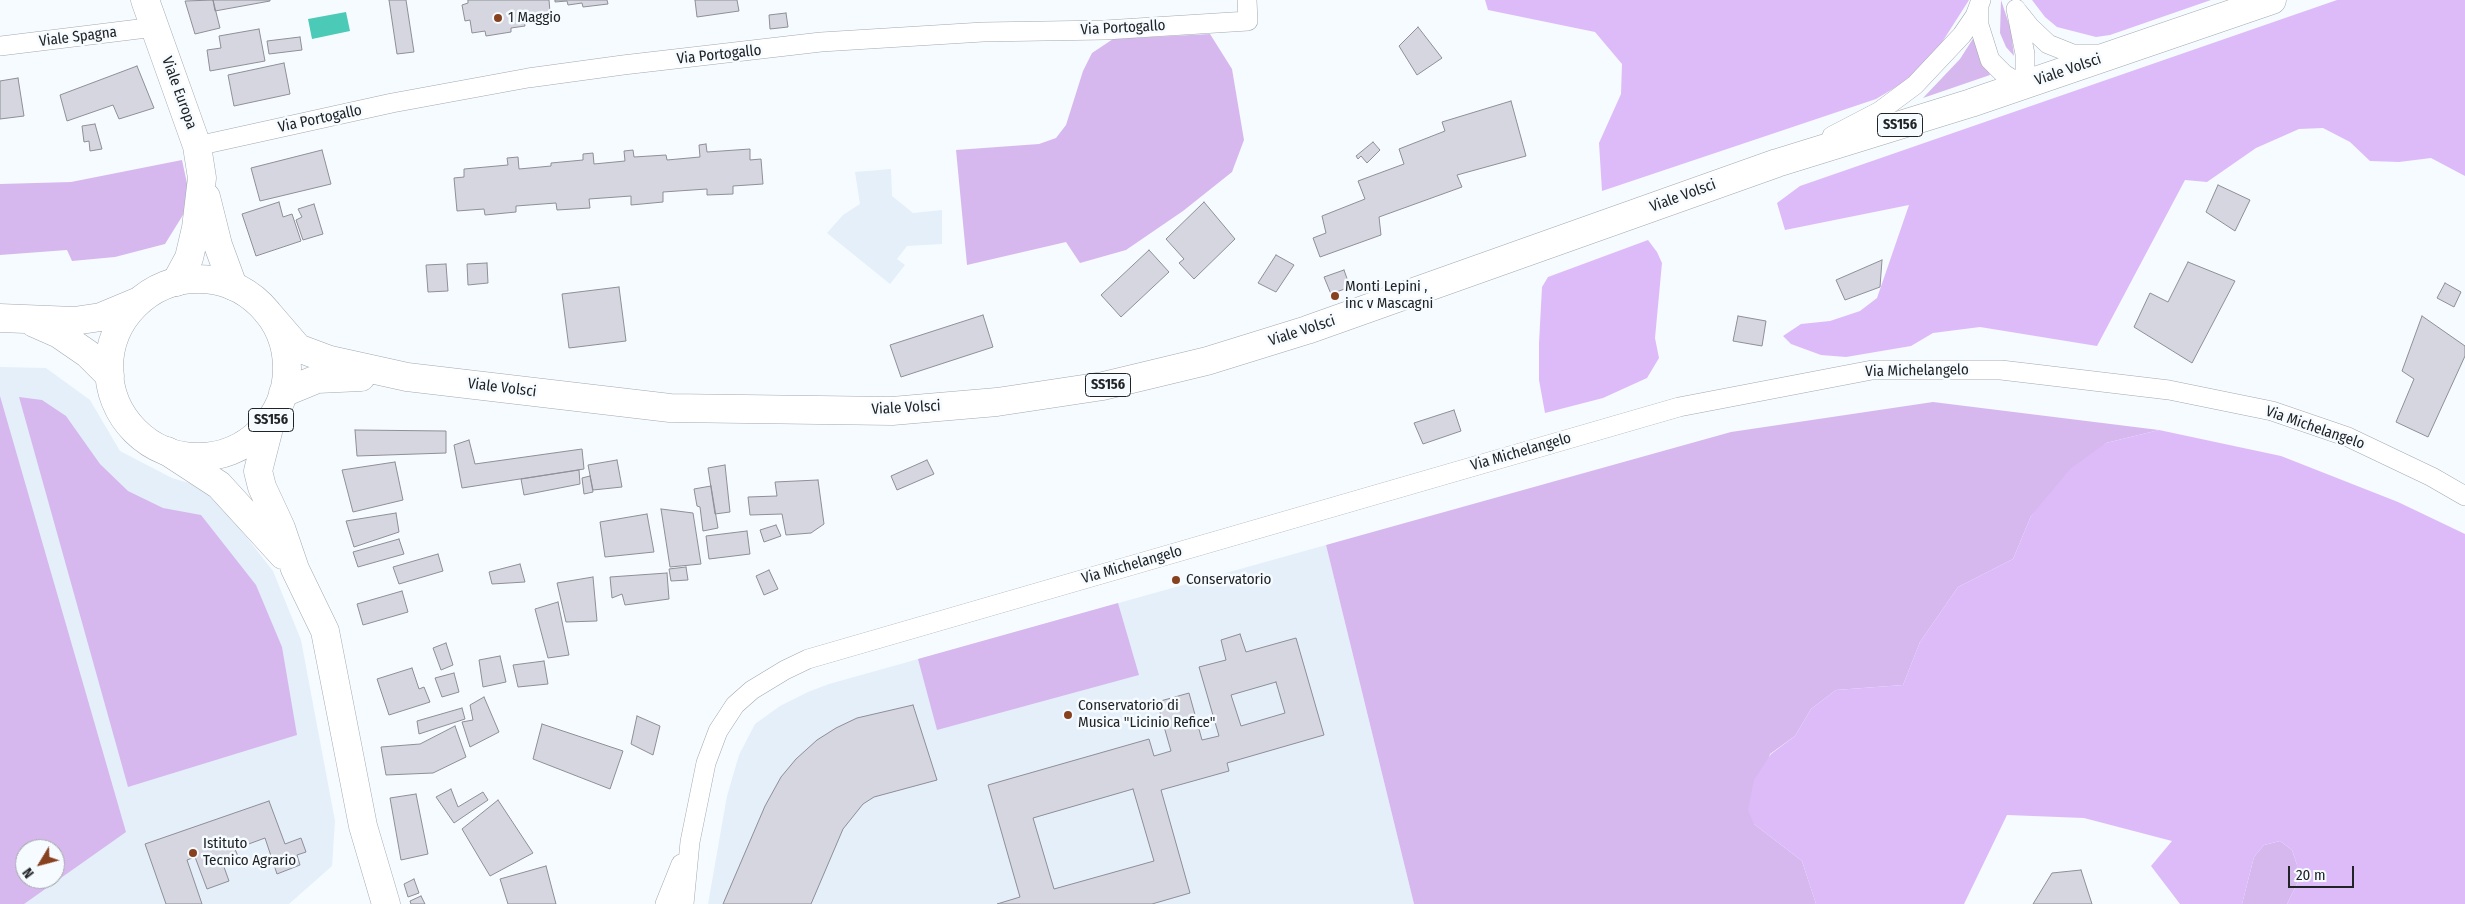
<!DOCTYPE html>
<style>
body{margin:0}
#map{position:relative;width:2465px;height:904px;overflow:hidden;background:#f6fbff;font-family:"Fira Sans Condensed",sans-serif}
canvas{display:block}
.north{position:absolute;left:15px;top:839px;width:50px;height:50px;box-sizing:border-box;background:#f6fbff;border:1px solid #a1a5a8;border-radius:50%;rotate:233deg;font-size:14px;font-weight:700;line-height:20px;text-align:center;color:#212426}
.north::after{content:'';display:block;margin:auto;width:18px;height:22px;background:#88411f;clip-path:polygon(50% 0,100% 100%,50% 72%,0 100%)}
.scale{position:absolute;left:2288px;top:866px;width:66px;height:22px;box-sizing:border-box;border:2px solid #212426;border-top:0;padding-left:6px;font-size:15px;line-height:18px;white-space:nowrap;color:#212426;-webkit-text-stroke:4px #f6fbff;paint-order:stroke}
</style>
<div id="map">
<canvas width="2465" height="904"></canvas>
<div class="north">N</div>
<div class="scale">20 m</div>
</div>
<script>
const g = document.querySelector('canvas').getContext('2d');
g.lineJoin = 'round';
function fill(path, color) {
  g.fillStyle = color;
  g.fill(path, 'evenodd');
}
function toPath(rows) {
  const path = new Path2D();
  for (const r of rows) {
    if (r.length === 3) {
      path.moveTo(r[0] + r[2], r[1]);
      path.arc(r[0], r[1], r[2], 0, 2 * Math.PI);
      continue;
    }
    path.moveTo(r[0], r[1]);
    for (let i = 2; i < r.length; i += 2) path.lineTo(r[i], r[i + 1]);
  }
  return path;
}
function strokePath(path, color, width, dash) {
  g.strokeStyle = color;
  g.lineWidth = width;
  g.lineCap = dash ? 'butt' : 'round';
  g.setLineDash(dash || []);
  g.stroke(path);
}
function label(font, color, halo, rows, align = 'center') {
  g.font = font + ' "Fira Sans Condensed",sans-serif';
  g.lineWidth = 5;
  g.setLineDash([]);
  g.textBaseline = 'middle';
  g.strokeStyle = halo;
  g.fillStyle = color;
  for (const [text, x, y, turn = 0] of rows) {
    g.save();
    g.translate(x, y);
    g.rotate((+turn || 0) * Math.PI / 180);
    g.textAlign = isNaN(turn) ? turn : align;
    if (halo) g.strokeText(text, 0, 0);
    g.fillText(text, 0, 0);
    g.restore();
  }
}
const built = toPath([
 [891,169,892,196,913,213,942,210,942,244,907,246,897,259,905,265,890,284,827,233,843,215,860,204,855,172],
 [0,367,46,368,90,400,120,451,172,478,196,485,219,502,273,571,301,640,335,821,332,866,289,904,0,904],
 [25,849,55,849,55,879,25,879],
 [1326,545,1414,904,708,904,727,796,739,755,755,724,780,706,808,692,829,684]
]);
const green = toPath([
 [2001,0,2011,30,2014,56,2006,47,2000,33],
 [1210,34,1232,69,1244,140,1232,172,1183,211,1126,250,1080,263,1066,242,967,265,956,150,1039,144,1056,138,1066,125,1083,71,1092,53,1113,39],
 [1976,34,1990,75,1923,98,1960,59],
 [182,160,191,202,165,244,115,257,72,261,67,250,0,255,0,184,71,182],
 [0,396,126,832,24,904,0,904],
 [25,849,55,849,55,879,25,879],
 [19,397,42,400,66,416,100,464,128,491,163,508,201,515,256,585,282,647,297,735,128,787],
 [1933,402,2159,430,2106,443,2031,516,2013,559,1958,587,1920,642,1903,685,1836,690,1811,709,1795,736,1770,754,1754,824,1802,861,1816,904,1414,904,1326,545,1731,432],
 [1118,603,1139,675,937,730,918,659],
 [2280,841,2292,850,2297,865,2298,882,2287,904,2242,904,2254,857,2264,845]
]);
const forest = toPath([
 [1485,0,1969,0,1939,47,1911,78,1876,99,1602,191,1599,143,1621,94,1622,64,1595,32,1488,10],
 [2032,0,2211,0,2110,35,2096,37,2057,27,2045,17],
 [2337,0,2465,0,2465,176,2431,158,2399,162,2370,161,2350,142,2323,128,2299,129,2256,148,2207,182,2185,180,2097,346,1980,327,1933,333,1911,346,1846,357,1821,355,1791,344,1783,336,1801,324,1830,321,1860,311,1877,298,1909,205,1785,230,1777,203,1800,186],
 [1648,240,1657,252,1662,263,1655,338,1659,358,1647,378,1603,398,1545,413,1539,380,1539,343,1542,287,1548,277],
 [2159,430,2281,456,2398,502,2465,534,2465,904,2287,904,2298,882,2297,865,2292,850,2280,841,2264,845,2254,857,2242,904,2180,904,2151,866,2172,841,2084,818,2007,815,1964,904,1816,904,1802,861,1754,824,1748,810,1754,780,1771,754,1795,736,1811,709,1836,690,1903,685,1920,642,1958,587,2013,559,2031,516,2070,469,2106,443]
]);
const water = toPath([
 [346,12,350,31,312,39,308,19]
]);
const building = toPath([
 [213,0,220,28,195,34,185,1,213,0],
 [213,0,270,0,270,1,215,11,213,0],
 [389,0,406,0,414,52,397,54,389,0],
 [468,0,549,0,550,12,524,19,525,26,511,28,511,32,486,36,485,31,472,33,470,20,465,21,462,5,468,3,468,0],
 [555,0,607,0,608,4,583,7,582,3,568,5,567,1,555,2,555,0],
 [695,0,737,0,739,11,697,17,695,0],
 [786,13,788,27,770,29,769,15,786,13],
 [1418,27,1442,58,1417,75,1399,46,1418,27],
 [259,29,265,61,210,71,207,50,221,48,219,36,259,29],
 [300,37,302,50,269,54,267,41,300,37],
 [284,63,290,94,234,106,228,75,284,63],
 [137,66,154,108,119,119,113,105,67,121,60,95,137,66],
 [18,78,24,116,0,119,0,81,18,78],
 [1511,101,1526,156,1457,175,1462,187,1379,217,1381,235,1320,257,1313,238,1326,233,1322,216,1365,199,1358,181,1404,164,1399,149,1445,131,1442,122,1511,101],
 [95,124,102,149,90,151,89,141,84,142,82,126,95,124],
 [1373,142,1380,150,1367,163,1361,156,1358,159,1356,156,1373,142],
 [706,144,707,152,750,149,750,160,761,159,763,184,733,186,733,194,707,195,707,189,663,192,663,202,631,205,631,196,589,199,590,208,557,210,556,203,516,206,516,212,485,215,484,209,457,211,454,178,464,177,464,169,508,165,507,158,518,157,519,169,551,166,551,163,583,160,583,154,593,153,594,164,625,161,624,151,633,150,634,157,666,155,667,160,700,157,699,145,706,144],
 [322,150,331,184,260,201,251,168,322,150],
 [2218,185,2250,200,2235,231,2206,212,2218,185],
 [279,202,283,217,292,214,301,241,256,256,242,214,279,202],
 [1204,202,1235,239,1194,279,1179,263,1184,259,1166,239,1204,202],
 [314,204,323,234,303,240,296,220,302,217,298,209,314,204],
 [1149,250,1169,272,1121,317,1101,295,1149,250],
 [1276,255,1294,265,1276,292,1258,283,1276,255],
 [1882,260,1880,287,1845,300,1836,280,1882,260],
 [2188,262,2235,281,2192,363,2134,327,2150,293,2168,302,2188,262],
 [487,263,488,283,468,285,467,264,487,263],
 [446,264,448,291,428,292,426,265,446,264],
 [1344,270,1350,287,1331,294,1324,277,1344,270],
 [2445,283,2461,292,2454,307,2437,298,2445,283],
 [619,287,626,341,569,348,562,294,619,287],
 [983,315,993,347,901,377,890,345,983,315],
 [1738,316,1766,321,1762,346,1733,341,1738,316],
 [2422,316,2465,346,2465,356,2428,437,2396,422,2414,379,2402,371,2422,316],
 [1454,410,1461,431,1423,444,1414,423,1454,410],
 [355,430,446,431,446,453,357,456,355,430],
 [469,440,475,464,582,449,584,469,462,488,454,445,469,440],
 [617,460,622,487,593,490,588,465,617,460],
 [927,460,934,474,897,490,891,476,927,460],
 [395,462,403,500,353,512,342,470,395,462],
 [725,465,730,512,715,514,708,468,725,465],
 [579,470,580,484,524,495,521,479,579,470],
 [590,476,593,492,584,494,582,478,590,476],
 [818,480,824,524,811,533,786,535,782,514,750,515,748,497,777,496,775,482,818,480],
 [711,486,718,528,703,531,700,507,697,506,694,489,711,486],
 [661,509,693,513,701,564,670,567,661,509],
 [396,513,399,532,354,547,346,521,396,513],
 [647,514,654,552,605,557,600,522,647,514],
 [776,525,781,536,764,542,760,530,776,525],
 [747,531,750,554,709,559,706,536,747,531],
 [399,539,404,554,358,567,353,552,399,539],
 [438,554,443,571,399,584,393,567,438,554],
 [520,564,525,582,492,584,489,572,520,564],
 [686,567,688,580,671,581,669,569,686,567],
 [769,570,778,589,764,595,756,576,769,570],
 [667,573,669,599,625,605,622,594,612,598,610,577,667,573],
 [593,577,597,621,566,622,557,583,593,577],
 [402,591,408,612,363,625,357,604,402,591],
 [558,602,569,655,548,658,535,609,558,602],
 [1240,634,1246,652,1296,638,1324,735,1227,763,1229,771,1161,790,1190,893,1152,904,997,904,1020,897,988,785,1149,739,1154,756,1171,751,1157,702,1189,693,1202,740,1219,736,1199,667,1226,660,1221,640,1240,634],
 [1276,682,1285,713,1241,726,1231,695,1276,682],
 [1133,789,1154,861,1054,889,1033,818,1133,789],
 [446,643,453,665,441,670,433,648,446,643],
 [500,656,506,682,483,687,479,660,500,656],
 [544,661,548,684,518,687,513,665,544,661],
 [412,668,419,689,424,687,430,702,389,715,377,679,412,668],
 [454,673,459,692,442,697,435,678,454,673],
 [484,697,499,732,470,747,462,722,473,720,470,705,484,697],
 [913,705,937,780,874,797,863,804,843,829,811,904,723,904,765,806,781,777,796,759,817,740,836,728,857,718,913,705],
 [462,708,465,719,419,734,417,721,462,708],
 [637,716,660,726,653,755,631,744,637,716],
 [542,724,623,751,610,789,533,759,542,724],
 [455,726,466,757,433,773,386,775,381,747,420,744,455,726],
 [451,789,458,807,483,792,488,800,454,823,436,797,451,789],
 [416,794,428,854,401,860,390,798,416,794],
 [498,800,533,853,490,876,462,829,498,800],
 [269,801,285,844,301,838,306,852,297,855,300,865,277,874,265,838,235,849,240,861,224,867,229,881,207,889,195,857,187,860,202,904,166,904,145,844,269,801],
 [546,866,556,904,508,904,500,879,546,866],
 [2081,870,2092,904,2033,904,2052,873,2081,870],
 [414,879,419,893,408,897,404,884,414,879],
 [421,896,425,904,411,904,410,901,421,896]
]);
const street = toPath([
 [1979,8,1979,25,1990,60,2004,74,2022,85,2025,72,2025,54,2016,9],
 [2018,12,2030,27,2048,44,2073,54,2097,54],
 [0,46,155,27],
 [1832,136,1880,111,1915,85,1962,35,1975,16,1981,0],
 [197,146,392,103,528,78,623,65,821,42,983,32,1105,30,1248,21,1247,0],
 [665,904,681,864],
 [684,904,690,842,706,763,718,731,735,705,752,690,785,670,808,659,1679,407,1872,370,2001,370,2169,390,2272,411,2348,437,2432,477,2465,496]
]);
const secondary = toPath([
 [145,0,197,146,202,178,196,228,189,258,176,282],
 [206,197,218,245,233,286],
 [271,420,258,471,262,487,281,528,295,569,325,631,363,826,386,904],
 [167,451,219,485,283,555]
]);
const primary = toPath([
 [198,368,89],
 [267,312,298,348,330,360,407,377,670,408,892,411,997,402,1103,386,1207,361,1307,330,1777,163,1971,103,2272,0],
 [0,318,74,321,101,317,137,302],
 [34,323,59,334,88,354,110,376],
 [283,393,317,379,361,377]
]);
const markers = [
 [498,18,5,"#88411f"],
 [1335,296,5,"#88411f"],
 [1176,580,5,"#88411f"],
 [1068,715,5,"#88411f"],
 [193,853,5,"#88411f"]
];
const shields = [
 [1900,125,45],
 [1108,385,45],
 [271,420,45]
];
const shieldNames = [
 ["SS156",1900,125],
 ["SS156",1108,385],
 ["SS156",271,420]
];
const poiNames = [
 ["1 Maggio",508,18],
 ["Monti Lepini ,",1345,287],
 ["inc v Mascagni",1345,304],
 ["Conservatorio",1186,580],
 ["Conservatorio di",1078,706],
 ["Musica \"Licinio Refice\"",1078,723],
 ["Istituto",203,844],
 ["Tecnico Agrario",203,861]
];
const streetNames = [
 ["Via Portogallo",1123,28,-3],
 ["Viale Spagna",78,37,-7],
 ["Via Portogallo",719,55,-6],
 ["Viale Volsci",2068,70,-19],
 ["Viale Europa",179,93,70],
 ["Via Portogallo",320,119,-12],
 ["Viale Volsci",1683,196,-20],
 ["Viale Volsci",1302,331,-18],
 ["Via Michelangelo",1917,371,-1],
 ["Viale Volsci",502,388,7],
 ["Viale Volsci",906,408,-3],
 ["Via Michelangelo",2315,428,19],
 ["Via Michelangelo",1521,452,-16],
 ["Via Michelangelo",1132,565,-16]
];
fill(built, '#e5eff9');
fill(green, '#d6b8ef');
fill(forest, '#ddbbf9');
fill(water, '#4bcab8');
fill(building, '#d5d6df');
strokePath(building, '#8e8f97', 1);
strokePath(street, '#a2a9af', 20);
strokePath(secondary, '#a2a9af', 29);
strokePath(primary, '#a2a9af', 29);
strokePath(street, '#fff', 19);
strokePath(secondary, '#fff', 28);
strokePath(primary, '#fff', 28);
for (const [x, y, r, color] of markers) {
  const dot = new Path2D();
  dot.arc(x, y, r, 0, 2 * Math.PI);
  g.fillStyle = color;
  g.fill(dot);
  strokePath(dot, '#f6fbff', 2);
}
for (const [x, y, w] of shields) {
  const box = new Path2D();
  box.roundRect(x - w / 2, y - 11.5, w, 23, 4);
  g.fillStyle = '#f6fbff';
  g.fill(box);
  strokePath(box, '#212426', 1);
}
label('bold 14px', '#212426', null, shieldNames);
label('15px', '#212426', '#f6fbff', poiNames, 'left');
label('15px', '#212426', '#f6fbff', streetNames);
</script>
